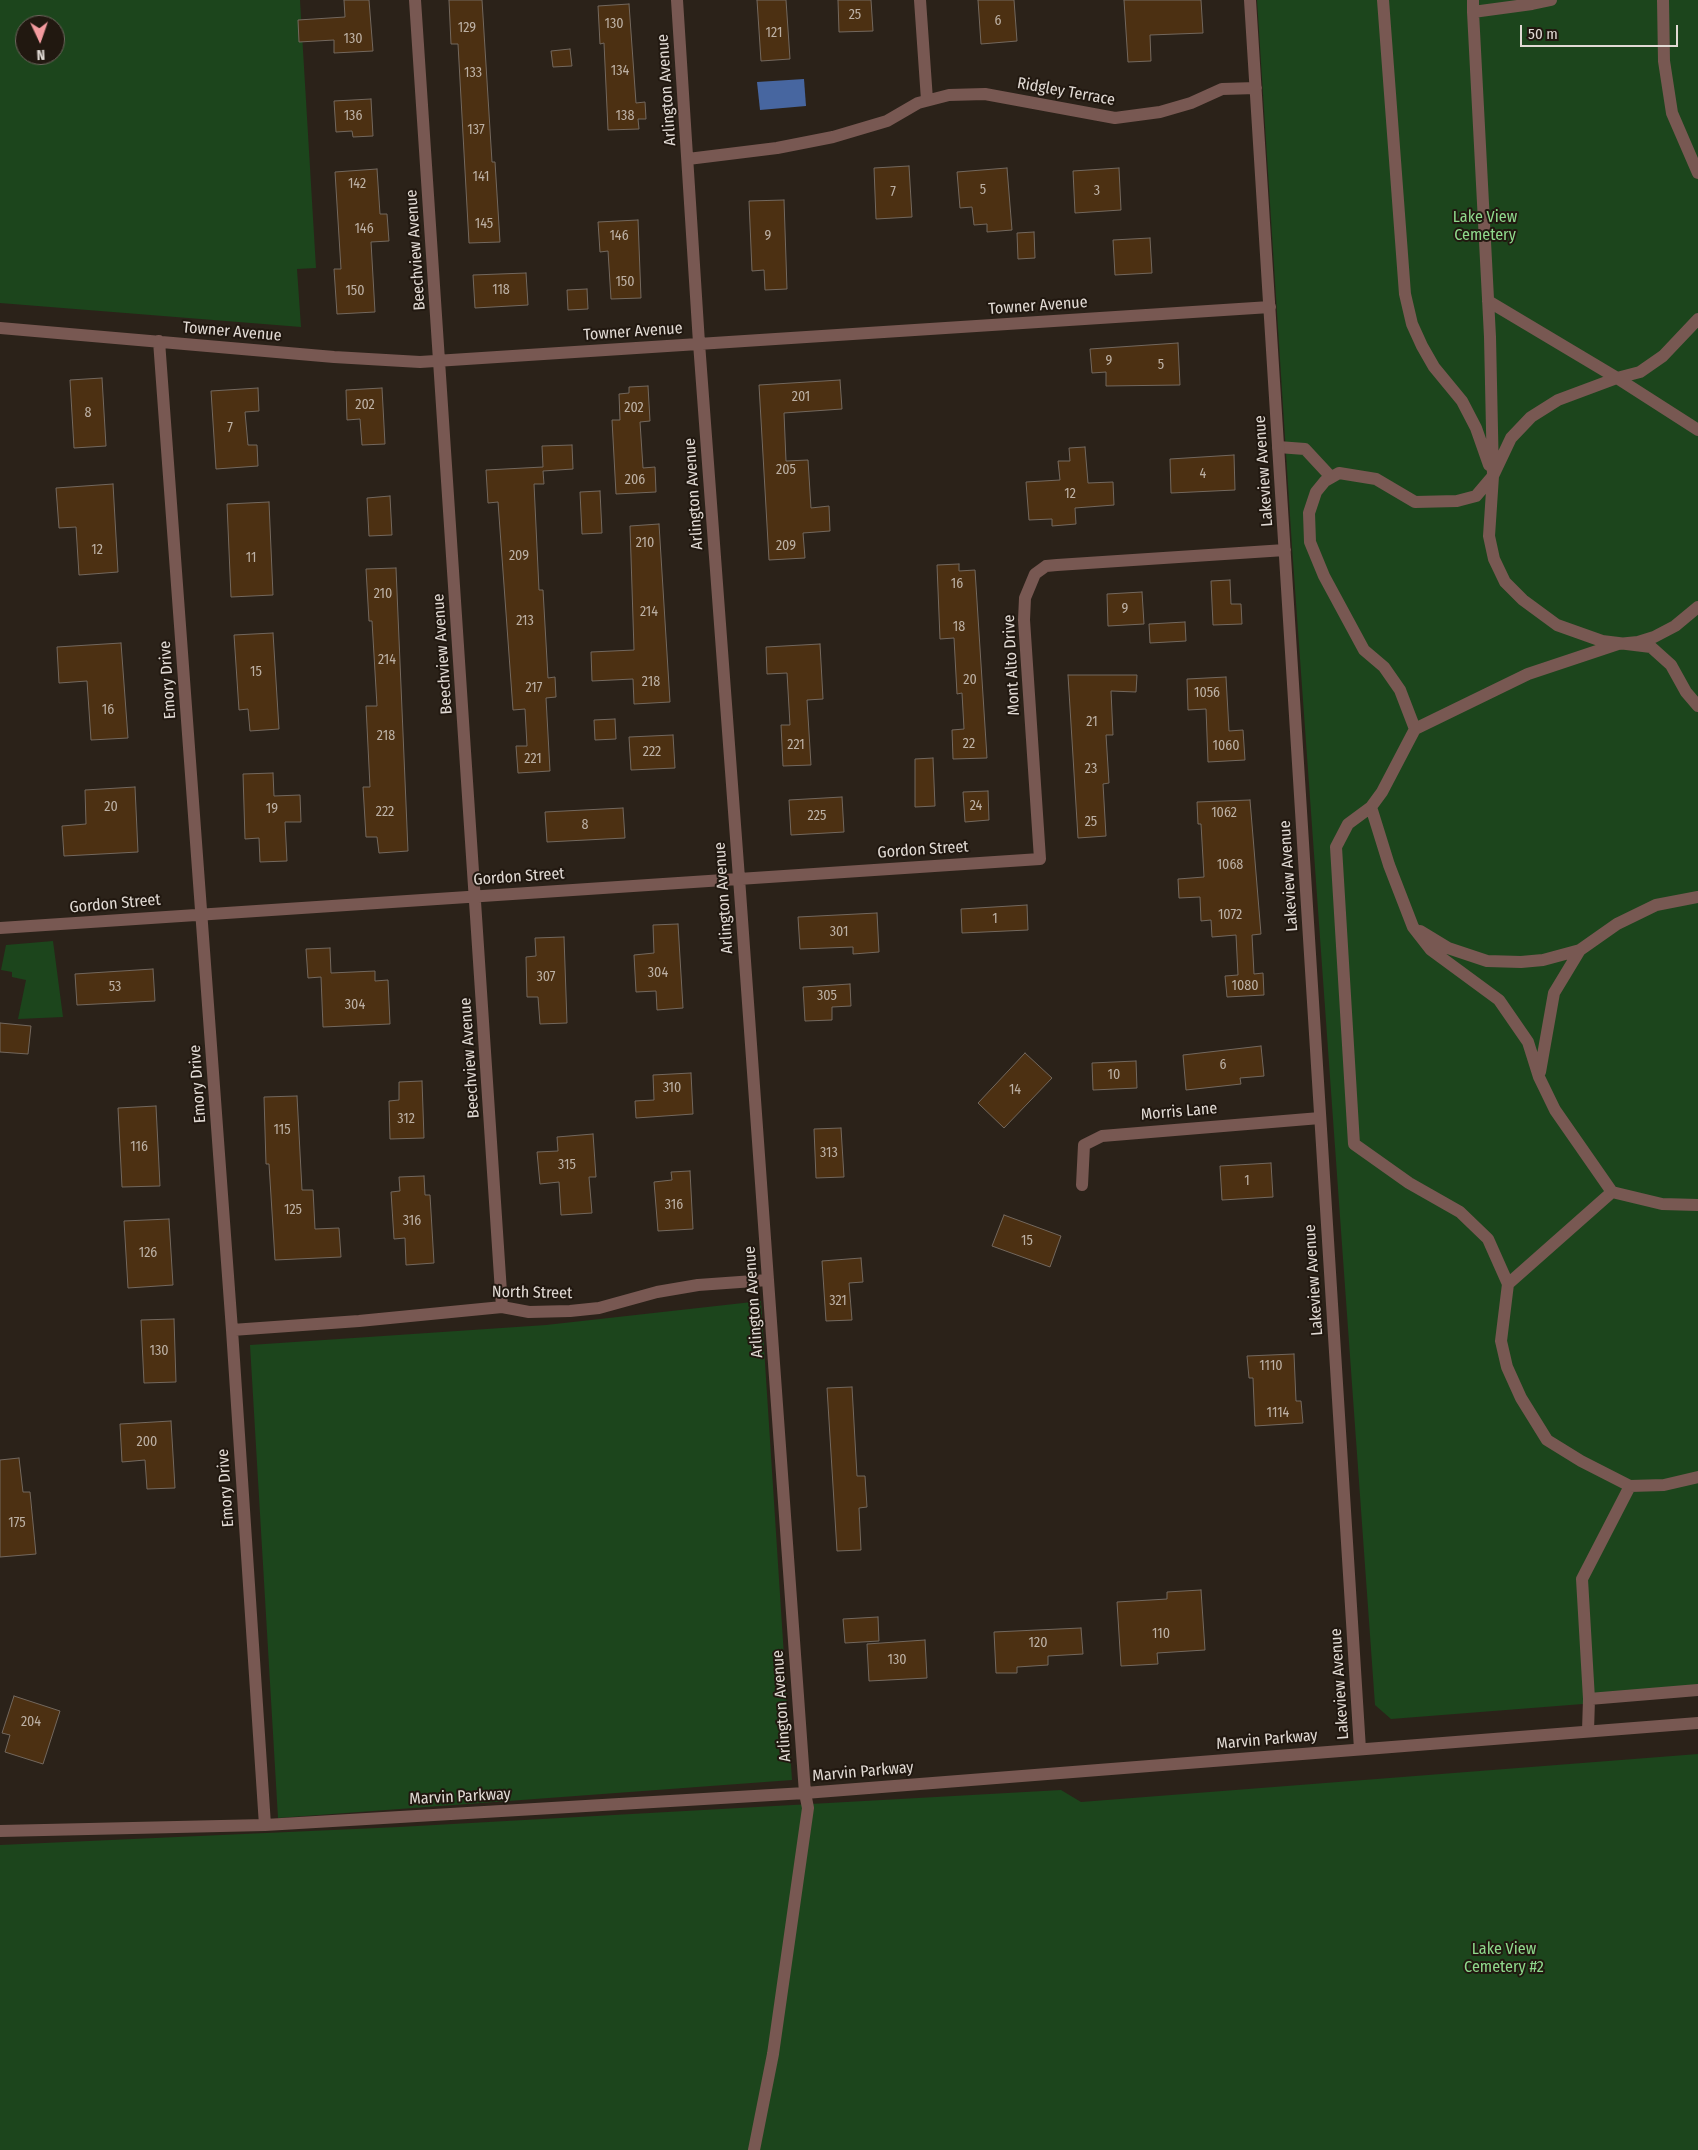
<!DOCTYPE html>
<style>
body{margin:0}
#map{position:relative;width:1698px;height:2150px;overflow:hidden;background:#2b2219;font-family:"Fira Sans Condensed",sans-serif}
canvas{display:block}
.north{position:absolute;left:15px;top:15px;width:50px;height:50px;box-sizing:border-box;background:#211810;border:1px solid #6e665e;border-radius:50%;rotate:177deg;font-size:14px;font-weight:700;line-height:20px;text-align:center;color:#e1dad4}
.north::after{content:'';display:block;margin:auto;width:18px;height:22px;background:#f49b9f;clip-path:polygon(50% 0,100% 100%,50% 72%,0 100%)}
.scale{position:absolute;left:1520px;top:25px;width:158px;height:22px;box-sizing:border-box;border:2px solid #e1dad4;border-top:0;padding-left:6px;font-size:15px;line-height:18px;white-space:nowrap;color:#e1dad4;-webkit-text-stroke:4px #211810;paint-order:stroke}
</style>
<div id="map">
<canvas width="1698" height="2150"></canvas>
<div class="north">N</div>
<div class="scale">50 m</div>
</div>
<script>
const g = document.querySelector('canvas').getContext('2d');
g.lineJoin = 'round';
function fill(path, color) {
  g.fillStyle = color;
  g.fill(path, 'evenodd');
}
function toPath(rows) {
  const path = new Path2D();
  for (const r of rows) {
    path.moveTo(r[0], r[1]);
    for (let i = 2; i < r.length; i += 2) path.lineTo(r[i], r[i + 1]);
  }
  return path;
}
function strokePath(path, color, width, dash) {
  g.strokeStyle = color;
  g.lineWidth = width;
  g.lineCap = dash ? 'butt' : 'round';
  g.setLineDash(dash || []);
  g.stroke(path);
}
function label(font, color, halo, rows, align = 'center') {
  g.font = font + ' "Fira Sans Condensed",sans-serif';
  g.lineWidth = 4;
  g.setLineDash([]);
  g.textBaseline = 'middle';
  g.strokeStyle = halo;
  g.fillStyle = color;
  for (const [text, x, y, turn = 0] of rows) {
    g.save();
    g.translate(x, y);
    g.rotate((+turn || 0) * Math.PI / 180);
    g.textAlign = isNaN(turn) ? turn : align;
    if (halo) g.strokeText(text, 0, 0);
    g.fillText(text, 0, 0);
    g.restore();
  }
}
const green = toPath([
 [0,0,300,0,316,268,297,269,301,327,0,303],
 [25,25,55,25,55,55,25,55],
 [1257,0,1698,0,1698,1695,1391,1719,1375,1705,1292,547],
 [53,941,63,1017,18,1019,26,980,12,977,12,972,1,970,6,945],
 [761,1301,792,1780,278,1818,250,1345,546,1325],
 [1698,1754,1698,2150,0,2150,0,1845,399,1827,1061,1790,1081,1802]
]);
const water = toPath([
 [804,79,806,106,760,110,757,82]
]);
const building = toPath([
 [344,0,369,0,373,51,334,53,334,40,299,42,298,20,345,17,344,0],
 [449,0,482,0,492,162,495,162,500,242,469,243,458,44,451,44,449,0],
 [757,0,786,0,790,59,761,61,757,0],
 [838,0,871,0,873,31,839,32,838,0],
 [978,0,1014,0,1017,41,981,44,978,0],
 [1124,0,1201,0,1203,33,1150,35,1151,61,1128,62,1124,0],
 [629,4,636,103,645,102,646,119,638,119,639,129,608,130,604,43,600,44,598,6,629,4],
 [570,49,572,66,553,67,551,51,570,49],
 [371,99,373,136,353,137,352,131,336,132,334,101,371,99],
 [909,166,912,217,876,219,874,168,909,166],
 [1007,168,1012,230,987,232,987,224,974,225,972,207,960,208,957,172,1007,168],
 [1119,168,1121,210,1075,213,1073,171,1119,168],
 [377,169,380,214,387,214,389,241,371,242,375,312,337,314,334,269,341,269,335,172,377,169],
 [784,200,787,289,765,290,764,270,752,271,749,201,784,200],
 [638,220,641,298,611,299,608,251,600,252,598,222,638,220],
 [1034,232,1035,258,1018,259,1017,233,1034,232],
 [1150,238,1152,273,1115,275,1113,240,1150,238],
 [526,273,528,305,475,308,473,275,526,273],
 [587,289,588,309,568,310,567,290,587,289],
 [1178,343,1180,385,1106,386,1106,372,1092,373,1090,349,1178,343],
 [102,378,106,446,74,448,70,380,102,378],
 [840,380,842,409,784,413,786,461,808,460,811,508,829,506,830,531,803,533,805,558,769,560,759,385,840,380],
 [648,386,650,421,640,422,643,468,655,467,656,492,616,494,612,420,620,420,619,394,629,393,629,387,648,386],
 [258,388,259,411,245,412,248,445,257,445,258,466,216,469,211,391,258,388],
 [382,388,385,444,362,445,360,419,347,420,346,390,382,388],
 [572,445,573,469,543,471,544,484,534,484,539,590,543,590,548,678,555,677,556,697,546,698,550,771,518,773,516,746,527,746,525,709,513,710,498,502,488,503,486,470,543,467,542,446,572,445],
 [1085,447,1088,483,1113,482,1114,505,1075,508,1076,524,1052,526,1052,519,1029,520,1026,482,1060,480,1058,461,1070,461,1069,448,1085,447],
 [1234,455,1235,490,1171,493,1170,459,1234,455],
 [113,484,118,572,79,575,76,527,59,528,56,488,113,484],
 [600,491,602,533,582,534,580,492,600,491],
 [390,496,392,535,369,536,367,498,390,496],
 [269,502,273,595,231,597,227,504,269,502],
 [659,524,670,702,634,704,633,679,592,681,591,652,634,650,630,526,659,524],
 [959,564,959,571,975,570,987,758,953,759,952,730,964,729,962,693,957,694,954,638,940,639,937,565,959,564],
 [396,568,408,851,379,853,377,837,366,837,363,787,370,787,366,706,377,706,372,621,369,621,366,569,396,568],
 [1230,580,1231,604,1241,604,1242,624,1213,625,1211,581,1230,580],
 [1142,592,1144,624,1108,626,1107,594,1142,592],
 [1185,622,1186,641,1150,643,1149,624,1185,622],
 [273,633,279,729,250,731,248,709,239,710,234,635,273,633],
 [121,643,128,738,91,740,87,681,59,683,57,647,121,643],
 [820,644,823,699,807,700,811,765,783,766,781,725,790,725,787,673,767,674,766,647,820,644],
 [1068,675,1137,675,1136,692,1111,691,1113,735,1106,735,1109,783,1103,784,1106,836,1078,838,1068,675],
 [1226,677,1229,731,1243,730,1245,760,1208,762,1206,709,1188,710,1187,679,1226,677],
 [615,719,616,739,595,740,594,720,615,719],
 [673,735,675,768,631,770,629,737,673,735],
 [933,758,935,806,915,807,915,759,933,758],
 [273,773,274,796,300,795,301,822,285,822,287,861,260,862,259,838,245,839,243,774,273,773],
 [135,787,138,852,64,856,62,826,86,824,85,790,135,787],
 [988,791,989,820,965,822,963,792,988,791],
 [842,797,844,832,791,835,789,800,842,797],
 [1250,800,1261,934,1252,935,1254,974,1263,973,1264,995,1227,997,1225,976,1238,975,1236,935,1212,937,1211,920,1201,921,1200,897,1179,898,1178,879,1204,877,1201,824,1198,824,1197,802,1250,800],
 [623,808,625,838,547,842,545,812,623,808],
 [1027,905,1028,930,962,933,961,909,1027,905],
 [877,913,879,952,853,954,853,947,800,949,798,917,877,913],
 [678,924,683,1008,657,1010,656,991,636,992,634,955,654,953,653,925,678,924],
 [564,937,567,1023,540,1024,538,997,527,997,526,957,536,956,535,938,564,937],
 [330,948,331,973,375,971,375,981,388,980,390,1024,323,1027,321,977,308,978,306,949,330,948],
 [153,969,155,1001,77,1005,75,974,153,969],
 [850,984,851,1006,832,1007,832,1020,805,1021,803,987,850,984],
 [0,1023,31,1026,28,1054,0,1052,0,1023],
 [1261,1046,1264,1076,1240,1078,1241,1084,1186,1090,1183,1055,1261,1046],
 [1025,1053,1052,1078,1004,1128,978,1103,1025,1053],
 [1136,1061,1137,1088,1093,1090,1092,1063,1136,1061],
 [691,1073,693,1114,636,1118,635,1101,654,1100,653,1075,691,1073],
 [422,1081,424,1138,390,1139,389,1101,399,1100,399,1082,422,1081],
 [297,1096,302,1190,313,1190,315,1229,339,1228,341,1257,275,1260,269,1164,266,1164,264,1097,297,1096],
 [156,1106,160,1186,122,1187,118,1108,156,1106],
 [841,1128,844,1177,816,1178,814,1129,841,1128],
 [593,1134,596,1177,589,1177,592,1213,561,1215,559,1182,540,1184,537,1152,558,1151,557,1137,593,1134],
 [1271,1163,1273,1197,1222,1200,1220,1166,1271,1163],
 [690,1171,693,1229,658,1231,654,1182,672,1180,671,1172,690,1171],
 [424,1176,425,1195,430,1195,434,1263,406,1265,405,1238,394,1239,391,1192,400,1191,399,1177,424,1176],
 [1004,1215,1061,1236,1050,1267,992,1246,1004,1215],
 [169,1219,173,1285,128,1288,124,1221,169,1219],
 [861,1258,863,1282,849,1283,852,1320,826,1321,822,1261,861,1258],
 [174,1319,176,1382,144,1383,141,1320,174,1319],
 [1294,1354,1296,1401,1301,1401,1303,1423,1255,1426,1253,1378,1249,1378,1247,1356,1294,1354],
 [852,1387,857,1476,865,1476,867,1507,859,1508,861,1550,837,1551,827,1388,852,1387],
 [171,1421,175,1488,147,1489,145,1460,122,1462,120,1424,171,1421],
 [19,1458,23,1492,30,1492,36,1554,0,1557,0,1460,19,1458],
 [1201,1590,1205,1650,1157,1653,1158,1664,1121,1666,1117,1602,1167,1599,1167,1592,1201,1590],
 [878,1617,879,1641,845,1643,843,1619,878,1617],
 [1081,1628,1083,1654,1048,1656,1048,1665,1017,1667,1017,1673,996,1673,994,1632,1081,1628],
 [925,1640,927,1678,869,1681,867,1644,925,1640],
 [14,1696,60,1711,43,1764,5,1752,10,1735,2,1733,14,1696]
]);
const lane = toPath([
 [1383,0,1405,294,1412,324,1422,346,1434,367,1462,401,1476,428,1489,465],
 [1473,0,1473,12,1532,4,1537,0],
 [1663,0,1664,61,1672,113,1698,173],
 [1532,4,1551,0],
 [1473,12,1490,337,1493,476,1489,536,1494,559,1505,582,1523,600,1557,625,1602,641,1651,647,1671,665,1686,692,1698,706],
 [1488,301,1617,378,1698,430],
 [1278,447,1305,449,1331,477],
 [1698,607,1675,626,1654,637,1638,642,1618,644,1528,674,1415,729,1382,792,1371,807,1348,824,1336,847,1354,1144,1409,1183,1460,1212,1488,1239,1508,1284,1501,1341,1507,1367,1521,1398,1547,1440,1581,1461,1630,1486,1664,1485,1698,1477],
 [1415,729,1400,690,1384,667,1364,650,1324,576,1310,542,1309,513,1316,492,1325,481,1339,473,1376,479,1415,502,1457,501,1476,496,1493,476,1511,438,1531,417,1558,400,1617,378,1640,372,1663,356,1698,319],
 [1371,807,1389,865,1413,927,1431,950,1499,1000,1528,1042,1539,1077,1555,1110,1612,1192,1662,1204,1698,1205],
 [1420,931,1448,948,1487,961,1521,962,1543,960,1580,950,1617,924,1656,905,1698,897],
 [1540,1072,1554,993,1580,950],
 [1508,1284,1612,1192],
 [1589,1699,1698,1690],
 [1588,1731,1589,1699,1582,1579,1630,1486]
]);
const street = toPath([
 [415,0,502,1307],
 [677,0,699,343,739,878,805,1793,808,1808,773,2054,754,2150],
 [920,0,927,100],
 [1250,0,1360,1749],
 [688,159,777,148,833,137,887,121,918,103,949,95,985,94,1115,118,1160,112,1191,103,1222,89,1256,88],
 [0,328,334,357,420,362,1270,307],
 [159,341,232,1330,265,1825],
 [0,928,1040,859,1024,620,1025,598,1035,574,1046,566,1057,565,1285,550],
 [1082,1185,1084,1145,1102,1136,1320,1118],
 [232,1330,359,1321,502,1307,529,1312,570,1311,599,1308,657,1292,698,1285,768,1280],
 [0,1831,265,1825,805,1793,1698,1723]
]);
const numberNames = [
 ["25",855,15],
 ["6",998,21],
 ["130",614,24],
 ["129",467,28],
 ["121",774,33],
 ["130",353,39],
 ["134",620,71],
 ["133",473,73],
 ["136",353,116],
 ["138",625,116],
 ["137",476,130],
 ["141",481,177],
 ["142",357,184],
 ["5",983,190],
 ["3",1097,191],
 ["7",893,192],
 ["145",484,224],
 ["146",364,229],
 ["146",619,236],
 ["9",768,236],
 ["150",625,282],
 ["118",501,290],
 ["150",355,291],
 ["9",1109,361],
 ["5",1161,365],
 ["201",801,397],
 ["202",365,405],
 ["202",634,408],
 ["8",88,413],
 ["7",230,428],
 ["205",786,470],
 ["4",1203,474],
 ["206",635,480],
 ["12",1070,494],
 ["210",645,543],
 ["209",786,546],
 ["12",97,550],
 ["209",519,556],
 ["11",251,558],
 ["16",957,584],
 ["210",383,594],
 ["9",1125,609],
 ["214",649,612],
 ["213",525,621],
 ["18",959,627],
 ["214",387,660],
 ["15",256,672],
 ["20",970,680],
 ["218",651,682],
 ["217",534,688],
 ["1056",1207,693],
 ["16",108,710],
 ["21",1092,722],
 ["218",386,736],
 ["22",969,744],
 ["221",796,745],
 ["1060",1226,746],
 ["222",652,752],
 ["221",533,759],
 ["23",1091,769],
 ["24",976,806],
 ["20",111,807],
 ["19",272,809],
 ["222",385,812],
 ["1062",1224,813],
 ["225",817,816],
 ["25",1091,822],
 ["8",585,825],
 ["1068",1230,865],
 ["1072",1230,915],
 ["1",995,919],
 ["301",839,932],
 ["304",658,973],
 ["307",546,977],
 ["1080",1245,986],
 ["53",115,987],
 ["305",827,996],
 ["304",355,1005],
 ["6",1223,1065],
 ["10",1114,1075],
 ["310",672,1088],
 ["14",1015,1090],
 ["312",406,1119],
 ["115",282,1130],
 ["116",139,1147],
 ["313",829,1153],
 ["315",567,1165],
 ["1",1247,1181],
 ["316",674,1205],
 ["125",293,1210],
 ["316",412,1221],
 ["15",1027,1241],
 ["126",148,1253],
 ["321",838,1301],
 ["130",159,1351],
 ["1110",1271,1366],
 ["1114",1278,1413],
 ["200",147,1442],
 ["175",17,1523],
 ["110",1161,1634],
 ["120",1038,1643],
 ["130",897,1660],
 ["204",31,1722]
];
const streetNames = [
 ["Arlington Avenue",667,90,-94],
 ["Ridgley Terrace",1066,92,10],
 ["Beechview Avenue",416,250,-94],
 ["Towner Avenue",1038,306,-4],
 ["Towner Avenue",232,332,5],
 ["Towner Avenue",633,332,-4],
 ["Lakeview Avenue",1264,471,-94],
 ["Arlington Avenue",694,494,-94],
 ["Beechview Avenue",443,654,-94],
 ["Mont Alto Drive",1012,665,-93],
 ["Emory Drive",168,680,-94],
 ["Gordon Street",923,850,-4],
 ["Lakeview Avenue",1289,876,-94],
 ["Gordon Street",519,877,-4],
 ["Arlington Avenue",724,898,-94],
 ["Gordon Street",115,904,-5],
 ["Beechview Avenue",470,1058,-94],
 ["Emory Drive",198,1084,-94],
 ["Morris Lane",1179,1112,-5],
 ["Lakeview Avenue",1314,1280,-94],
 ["North Street",532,1293,1],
 ["Arlington Avenue",754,1302,-94],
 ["Emory Drive",226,1488,-94],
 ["Lakeview Avenue",1340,1684,-94],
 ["Arlington Avenue",782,1706,-94],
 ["Marvin Parkway",1267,1740,-5],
 ["Marvin Parkway",863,1772,-5],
 ["Marvin Parkway",460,1797,-3]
];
const parkNames = [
 ["Lake View",1485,218],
 ["Cemetery",1485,236],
 ["Lake View",1504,1950],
 ["Cemetery #2",1504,1968]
];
fill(green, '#1c451c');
fill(water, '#4766a0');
fill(building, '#4c3012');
strokePath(building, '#73685e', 1);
strokePath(lane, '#785852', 12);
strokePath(street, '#785852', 12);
label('14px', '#bcb0a4', null, numberNames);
label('16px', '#e1dad4', '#211810', streetNames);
label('16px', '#8fd98c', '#211810', parkNames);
</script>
